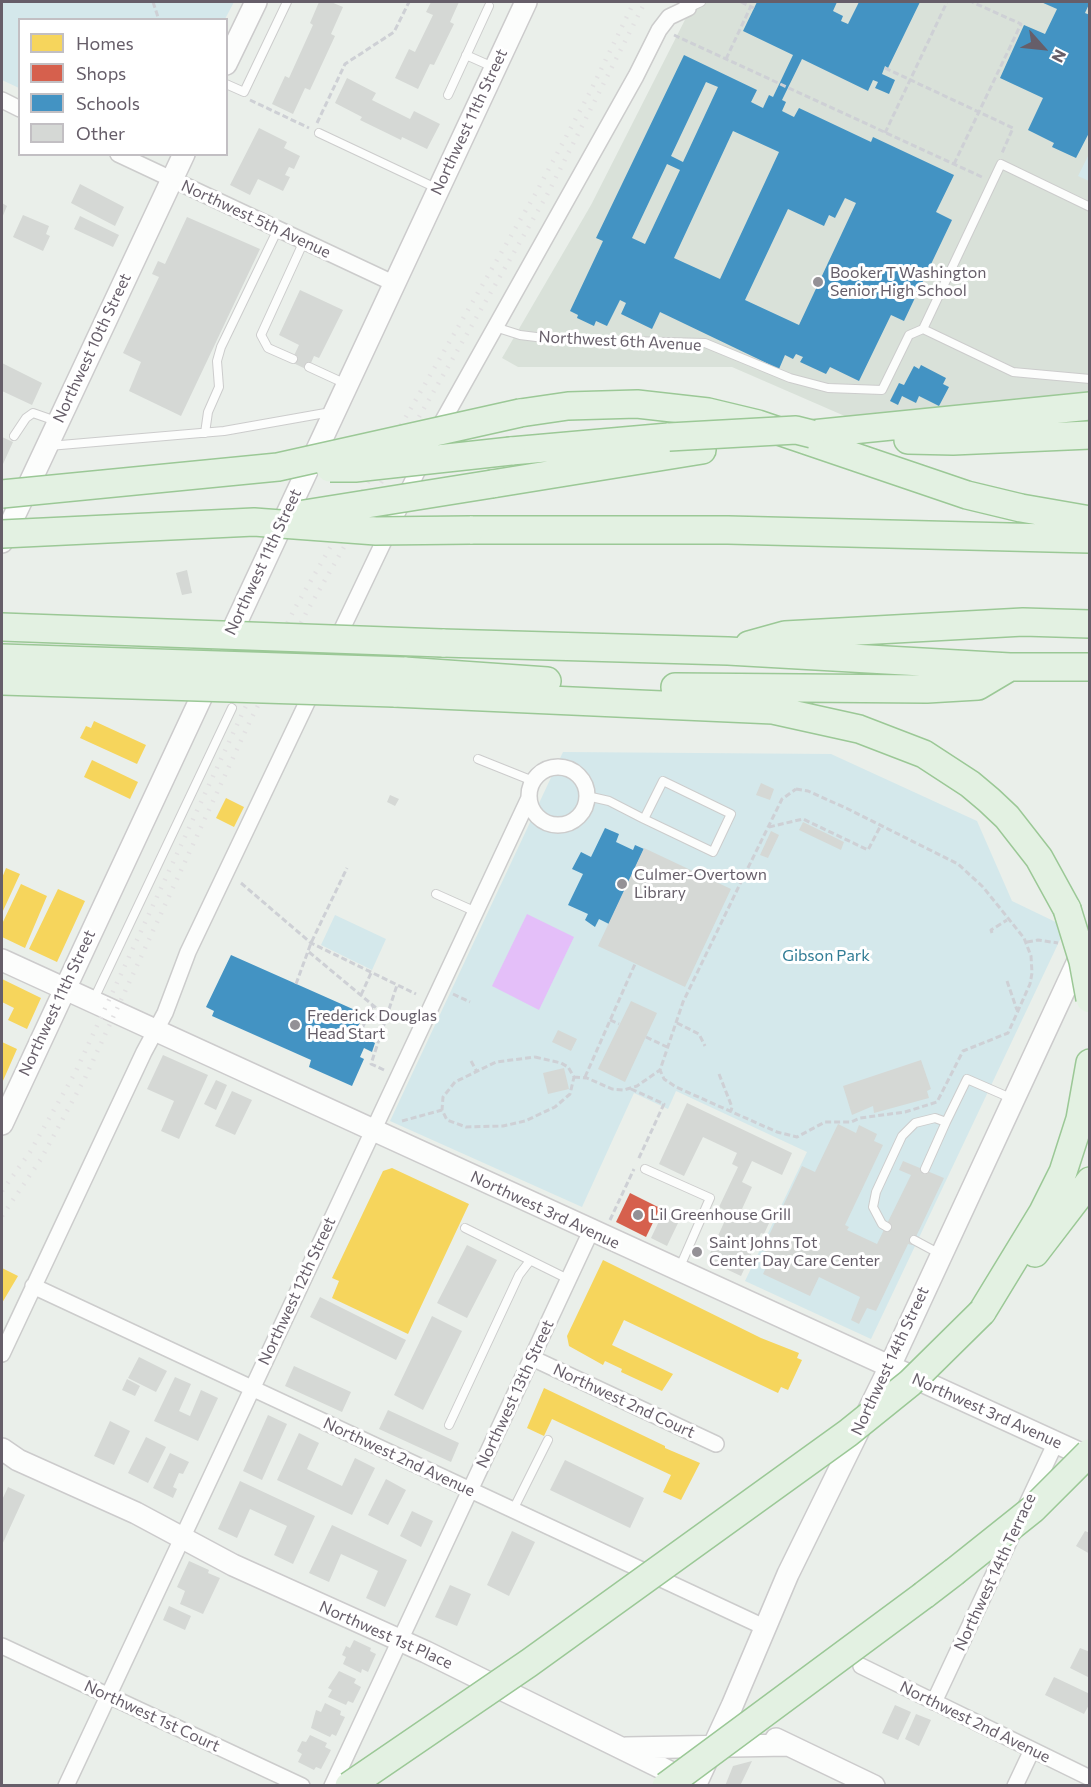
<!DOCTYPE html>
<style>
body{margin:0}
#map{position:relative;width:1091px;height:1787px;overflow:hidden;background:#eaefea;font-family:Commissioner,sans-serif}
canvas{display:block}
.frame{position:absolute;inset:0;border:3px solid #665e69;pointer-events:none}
.legend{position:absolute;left:18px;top:18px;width:210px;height:138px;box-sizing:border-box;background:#fff;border:2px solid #c2bfc3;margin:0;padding:8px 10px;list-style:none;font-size:18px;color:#665e69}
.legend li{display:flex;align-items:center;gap:12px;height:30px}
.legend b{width:30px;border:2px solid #c2bfc3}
.north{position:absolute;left:1013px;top:18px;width:60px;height:60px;-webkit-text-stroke:4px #fff;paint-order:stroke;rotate:117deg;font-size:16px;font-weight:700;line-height:24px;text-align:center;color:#665e69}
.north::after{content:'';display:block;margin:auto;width:21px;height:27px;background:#665e69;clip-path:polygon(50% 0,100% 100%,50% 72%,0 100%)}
</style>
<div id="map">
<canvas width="1091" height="1787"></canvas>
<div class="frame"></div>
<ul class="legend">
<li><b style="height:16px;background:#f6d55c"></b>Homes</li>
<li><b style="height:16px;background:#d6604d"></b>Shops</li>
<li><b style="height:16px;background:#4393c3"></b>Schools</li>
<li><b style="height:16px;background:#d5d8d5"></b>Other</li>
</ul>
<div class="north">N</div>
</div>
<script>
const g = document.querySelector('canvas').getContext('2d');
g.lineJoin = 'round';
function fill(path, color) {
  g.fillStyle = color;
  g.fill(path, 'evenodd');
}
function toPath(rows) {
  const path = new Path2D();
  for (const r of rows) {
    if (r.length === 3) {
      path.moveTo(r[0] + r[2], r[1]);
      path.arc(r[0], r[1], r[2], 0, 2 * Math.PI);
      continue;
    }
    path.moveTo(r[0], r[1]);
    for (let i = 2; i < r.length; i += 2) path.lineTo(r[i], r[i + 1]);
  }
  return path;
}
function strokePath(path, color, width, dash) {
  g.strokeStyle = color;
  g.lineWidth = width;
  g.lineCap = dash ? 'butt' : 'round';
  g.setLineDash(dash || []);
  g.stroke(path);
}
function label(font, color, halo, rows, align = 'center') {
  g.font = font + ' Commissioner,sans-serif';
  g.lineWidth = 6;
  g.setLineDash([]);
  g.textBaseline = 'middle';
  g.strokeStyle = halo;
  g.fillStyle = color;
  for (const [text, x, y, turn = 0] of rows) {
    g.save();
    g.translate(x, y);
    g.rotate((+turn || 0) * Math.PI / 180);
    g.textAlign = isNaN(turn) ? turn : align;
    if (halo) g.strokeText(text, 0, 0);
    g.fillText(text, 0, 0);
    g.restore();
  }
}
const education = toPath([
 [694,2,1089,2,1089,395,847,417,732,367,518,367,502,358,591,205]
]);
const green = toPath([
 [2,2,234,2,225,19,20,20,19,88,2,80],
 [1089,154,1089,181,1078,176],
 [563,752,831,754,977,821,1012,901,1066,927,871,1339,745,1281,807,1152,676,1091,668,1109,634,1093,582,1207,390,1121],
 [335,915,386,939,372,970,321,945]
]);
const water = toPath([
 [527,914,574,937,539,1010,492,986]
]);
const homes = toPath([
 [94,721,146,745,137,764,80,738,86,726,91,728],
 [92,760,138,782,130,799,84,777],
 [226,798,244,807,234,827,216,818],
 [6,868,20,874,2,913,2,878],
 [21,884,47,896,25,948,2,937,2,924],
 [58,889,85,901,57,962,29,949],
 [2,979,41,998,27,1029,8,1020,14,1008,2,1002],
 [2,1042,17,1049,2,1083],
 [392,1168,469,1204,408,1334,332,1298,339,1281,332,1278,383,1171],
 [603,1260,761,1338,799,1353,797,1358,802,1360,788,1390,781,1387,778,1393,624,1320,612,1345,673,1374,662,1391,621,1372,622,1369,605,1361,603,1365,569,1346,567,1336],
 [2,1268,18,1276,2,1303],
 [544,1388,665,1446,665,1448,700,1463,681,1500,663,1492,671,1475,552,1419,544,1436,527,1428]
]);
const shops = toPath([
 [630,1193,660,1208,646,1237,616,1222]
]);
const schools = toPath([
 [757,2,837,2,833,11,843,16,841,21,848,24,859,2,920,2,888,68,885,66,882,74,895,80,889,94,875,88,878,82,873,80,868,91,802,59,782,100,786,102,782,111,794,117,799,108,871,142,873,137,954,175,936,212,952,220,904,321,891,315,859,381,830,367,826,374,800,362,803,357,796,354,793,359,785,355,779,369,660,312,652,329,621,314,626,303,620,300,607,326,596,321,594,326,577,318,578,315,570,311,603,241,596,238,684,55,757,90,751,102,763,108,769,95,773,97,793,55,743,31],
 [706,82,718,87,683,162,671,156],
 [733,131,779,152,720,279,674,258],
 [667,164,680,170,645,244,632,238],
 [845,198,856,203,799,325,745,300,788,209,824,226,829,215,835,218],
 [1041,2,1090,2,1085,13,1090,15,1090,131,1076,158,1052,147,1054,143,1028,130,1043,98,1000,78,1024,25,1045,34,1057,9],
 [921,365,946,378,943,384,949,387,939,406,919,396,916,403,902,396,898,405,890,401,899,383,904,385,914,366,919,369],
 [605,828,619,834,616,842,633,850,635,845,644,849,609,924,599,919,595,927,585,920,588,914,568,905,583,874,572,869,581,852,591,857],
 [231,955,364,1014,355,1033,375,1043,372,1052,364,1048,360,1057,364,1059,352,1086,309,1067,311,1060,212,1016,214,1011,206,1007]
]);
const building = toPath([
 [319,2,331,2,343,7,331,34,335,36,310,90,305,88,293,114,272,104,285,76,289,78,313,25,310,23],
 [431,2,459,2,450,22,454,24,434,65,430,64,418,89,395,78,409,49,415,52,433,15,426,12],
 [347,78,376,93,372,100,410,119,414,111,440,124,427,149,402,137,401,140,360,120,362,117,335,103],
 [259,128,287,142,284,148,300,156,294,169,289,167,285,175,290,177,283,191,258,179,250,195,230,185],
 [80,184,124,207,115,226,71,203],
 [2,203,7,206,2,218],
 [23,215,49,226,46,234,50,236,43,251,13,237],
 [80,216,119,235,113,247,74,229],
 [187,217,260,249,181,416,129,391,141,362,123,353,159,277,152,274,158,261,165,264],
 [300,290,343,310,319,358,314,356,308,370,291,362,299,345,279,335],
 [2,363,42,383,32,405,2,391],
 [2,437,13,442,3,464,2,463],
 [187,570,192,593,182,595,176,573],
 [761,783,774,789,770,800,756,795],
 [390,795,399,799,395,806,387,802],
 [803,822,844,842,841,850,799,830],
 [771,831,779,835,768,858,760,855],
 [644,848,731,889,685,987,598,946],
 [631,1001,657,1013,625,1082,598,1069],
 [558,1030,577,1039,571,1051,552,1042],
 [163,1055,208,1075,179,1139,161,1131,174,1101,147,1089],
 [921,1060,931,1089,927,1091,929,1098,874,1113,873,1106,852,1115,843,1086],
 [564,1068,569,1089,548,1094,543,1073],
 [216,1080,227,1085,216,1110,204,1104],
 [232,1091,252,1100,235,1135,215,1126],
 [687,1103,792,1153,782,1175,752,1161,742,1182,752,1187,742,1209,770,1221,764,1234,761,1233,741,1276,707,1260,727,1216,725,1215,727,1211,719,1207,738,1167,732,1164,737,1153,703,1137,684,1176,659,1164],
 [838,1124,856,1133,859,1125,877,1134,874,1141,883,1145,845,1225,849,1227,847,1230,877,1244,911,1175,899,1170,903,1161,944,1178,912,1245,908,1244,876,1311,867,1308,859,1324,851,1320,860,1297,819,1277,810,1296,763,1274,772,1255,762,1250,802,1166,815,1172],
 [663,1213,679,1221,667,1246,651,1238],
 [467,1245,497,1260,467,1318,437,1303],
 [320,1297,406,1340,396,1360,310,1317],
 [432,1316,462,1331,423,1410,394,1395],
 [139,1357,167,1371,156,1392,128,1378],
 [294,1366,351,1392,342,1412,285,1386],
 [175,1377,191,1384,179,1411,190,1416,201,1390,218,1398,198,1441,154,1421],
 [127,1379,140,1386,135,1396,122,1390],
 [388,1410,459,1443,451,1462,379,1429],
 [268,1415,287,1424,262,1480,243,1471],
 [110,1421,130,1431,114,1465,94,1456],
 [299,1433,319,1443,307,1469,342,1486,355,1458,375,1468,352,1515,277,1480],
 [146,1437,166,1447,148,1483,128,1473],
 [170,1453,189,1462,183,1474,179,1473,173,1487,177,1489,173,1498,153,1488],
 [565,1460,644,1498,630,1528,550,1490],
 [386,1479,406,1490,388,1525,368,1515],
 [240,1481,315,1516,293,1564,274,1555,287,1526,250,1509,237,1538,218,1529],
 [8,1487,25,1495,2,1545,2,1500],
 [412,1511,433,1521,421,1547,400,1536],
 [332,1525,407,1560,385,1607,366,1598,378,1571,341,1554,329,1582,309,1573],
 [512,1531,535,1542,509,1596,487,1585],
 [1085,1531,1090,1533,1090,1554,1076,1546],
 [189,1561,209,1570,208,1573,220,1578,203,1614,180,1604,185,1591,177,1587],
 [450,1585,471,1594,457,1626,435,1617],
 [169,1606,191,1616,185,1630,163,1620],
 [354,1640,371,1648,370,1651,376,1654,368,1672,362,1669,361,1673,343,1664,346,1657,342,1655,346,1646,350,1648],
 [1080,1648,1090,1652,1090,1678,1070,1668],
 [339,1671,356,1679,354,1683,361,1687,353,1703,348,1701,346,1705,328,1697,332,1690,328,1688],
 [1054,1677,1090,1694,1090,1703,1084,1714,1045,1695],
 [325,1703,341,1711,340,1715,345,1717,336,1736,332,1734,330,1737,311,1728,316,1710,321,1712],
 [895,1705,911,1712,898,1740,882,1733],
 [916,1714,931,1720,919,1746,905,1739],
 [310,1735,327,1743,325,1747,331,1750,321,1769,316,1767,314,1770,298,1762,302,1754,297,1751,302,1741,306,1742],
 [752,1761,740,1786,725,1786,733,1766]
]);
const path = toPath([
 [153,2,159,20],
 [741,2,754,8],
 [674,35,984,178],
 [726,59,751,6],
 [885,68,1013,128,1002,153],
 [250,100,309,128],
 [317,123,345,64,394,32,409,2],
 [885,133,947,2],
 [954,164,1021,24,972,2],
 [796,789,808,791,848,809,958,864,983,887,1024,938,1031,956,1032,973,1030,984,1008,1033,963,1051,937,1102,905,1112,860,1118,851,1122,825,1122,797,1137,777,1132,676,1087,664,1079,660,1070,683,1002,739,886,782,799,796,789],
 [769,827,803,819,868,850,881,825],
 [241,883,311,943,416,994],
 [992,933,991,930,1007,920],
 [1027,942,1038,940,1058,943],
 [309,952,387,1017],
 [1007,981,1017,1010],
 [296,984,311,943,347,868],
 [453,994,470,1002],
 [361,995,371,973],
 [610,1020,619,1024],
 [677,1023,699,1034,705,1046],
 [359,1035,373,1005],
 [646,1037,667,1047],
 [535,1057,561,1063,568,1067,574,1077,570,1094,555,1107,525,1121,503,1126,466,1127,447,1120,442,1110,443,1097,455,1082,496,1062,535,1057],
 [471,1061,476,1070],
 [384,1070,371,1064,397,985],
 [719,1074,732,1107,731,1111],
 [574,1077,587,1078,612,1089,624,1090,637,1086,660,1070],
 [585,1077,635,964],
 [631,1089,664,1104,638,1160],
 [402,1121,442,1110],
 [610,1220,634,1169]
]);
const lane = toPath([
 [688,8,701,2],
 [466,55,493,67],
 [226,84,244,92,287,2],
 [448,95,489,6],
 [319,133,436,188],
 [495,327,520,335,552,339,705,343,790,378,828,388,882,390,909,335,923,329,1013,372,1090,379],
 [923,329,1001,164,1090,207],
 [293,359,268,348,261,335,304,241],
 [309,367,346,384],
 [205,433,208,412,219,387,217,361,221,347,278,229],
 [14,436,26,418,33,413,56,421],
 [49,446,224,431,331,412],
 [478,759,533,781],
 [587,796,609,801,644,819,713,852,731,814,663,781,644,819],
 [436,894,474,911],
 [93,1001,232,708],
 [645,1169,710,1198,679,1269],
 [925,1169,946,1122],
 [887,1227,882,1224,873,1207,876,1192,902,1136,915,1123,935,1118,946,1122,967,1079,1013,1099],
 [465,1228,568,1279],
 [914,1240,940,1254],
 [449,1425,519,1275,529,1262],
 [513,1510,548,1440]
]);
const street = toPath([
 [2,100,20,109],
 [118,154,393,283],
 [436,433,636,76,659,30,669,17,688,8,687,2],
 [558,796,29],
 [33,1286,764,1627],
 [2,1354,144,1052,165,1013,188,952,424,457],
 [532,1358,716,1444],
 [1026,1506,1056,1442],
 [2,1646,302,1786],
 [861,1666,1090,1778],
 [934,1702,1014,1531],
 [66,1786,529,798],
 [332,1786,591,1231],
 [1015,1786,1032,1750]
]);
const secondary = toPath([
 [226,64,256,2],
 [2,542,184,154],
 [2,960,1090,1458],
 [2,1124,526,2],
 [2,1449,18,1460,136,1513,233,1565,426,1652,690,1782],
 [776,1739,874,1786],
 [626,1748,787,1745],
 [695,1786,732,1706,788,1574,883,1381,1084,948]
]);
const highway = toPath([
 [520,413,568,406,637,404,708,412,758,424,967,495,1021,508,1090,520],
 [812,434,1090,406],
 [908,440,953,441,1090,435],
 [511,451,669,437],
 [492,484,702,450],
 [470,530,728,530,1090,539],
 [442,643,728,651,1010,667,1090,667],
 [749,645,785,635,1023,622,1090,624],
 [404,671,547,681],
 [675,687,927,689,978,686,1010,667],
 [394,693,773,710,859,729,924,754,970,784,989,800,1007,817,1039,858,1067,909],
 [1035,1253,1090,1181],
 [982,1312,1043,1212,1063,1172,1080,1119,1090,1063],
 [924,1595,954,1572]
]);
const rail = toPath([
 [2,1191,30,1152,75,1073,242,714,295,608,537,191,590,92,634,2],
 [2,1216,41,1159,85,1078,251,719,306,613,547,195,645,2]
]);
const highwayBridge = toPath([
 [669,437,796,430,812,434],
 [330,468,355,468,511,451],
 [2,494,278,467,520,413],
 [298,515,492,484],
 [2,534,254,522,376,531,470,530],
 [2,627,442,643],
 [2,658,404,671],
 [2,681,394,693],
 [1067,909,1083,961,1090,999],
 [954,1572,1033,1509,1089,1453],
 [349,1786,529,1663,848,1433,910,1383,982,1312],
 [666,1786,924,1595]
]);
const markers = [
 [818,282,6,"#949196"],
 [622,884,6,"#949196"],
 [295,1025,6,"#949196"],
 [638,1215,6,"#949196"],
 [697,1252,6,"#949196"]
];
const streetNames = [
 ["Northwest 11th Street",469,122,-65],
 ["Northwest 5th Avenue",256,219,25],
 ["Northwest 6th Avenue",620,341,3],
 ["Northwest 10th Street",92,348,-65],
 ["Northwest 11th Street",263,562,-65],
 ["Northwest 11th Street",57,1003,-65],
 ["Northwest 3rd Avenue",545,1210,25],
 ["Northwest 12th Street",297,1291,-65],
 ["Northwest 14th Street",890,1361,-65],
 ["Northwest 13th Street",515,1394,-65],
 ["Northwest 2nd Court",624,1401,25],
 ["Northwest 3rd Avenue",987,1411,24],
 ["Northwest 2nd Avenue",399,1457,25],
 ["Northwest 14th Terrace",995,1572,-65],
 ["Northwest 1st Place",386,1635,24],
 ["Northwest 1st Court",152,1716,25],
 ["Northwest 2nd Avenue",975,1722,26]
];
const poiNames = [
 ["Booker T Washington",830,273],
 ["Senior High School",830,291],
 ["Culmer-Overtown",634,875],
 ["Library",634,893],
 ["Frederick Douglas",307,1016],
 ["Head Start",307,1034],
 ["Lil Greenhouse Grill",650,1215],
 ["Saint Johns Tot",709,1243],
 ["Center Day Care Center",709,1261]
];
const parkNames = [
 ["Gibson Park",826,956]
];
fill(education, '#d9e1d9');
fill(green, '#d4e8eb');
fill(water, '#e4bff9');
fill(homes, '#f6d55c');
fill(shops, '#d6604d');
fill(schools, '#4393c3');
fill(building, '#d5d8d5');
strokePath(lane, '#ccc', 10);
strokePath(street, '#ccc', 18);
strokePath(secondary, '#cccbcc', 24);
strokePath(highway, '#9bc896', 30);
strokePath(path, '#ced0d5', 3, [6, 3]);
strokePath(lane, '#fcfdfc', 8);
strokePath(street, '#fcfdfc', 15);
strokePath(secondary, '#fcfdfc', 21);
strokePath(highway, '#e3f1e2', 27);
strokePath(rail, '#e2e1e2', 4.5, [1.5, 8]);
strokePath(highwayBridge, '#9bc896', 30, []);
strokePath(highwayBridge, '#e3f1e2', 27);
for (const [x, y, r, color] of markers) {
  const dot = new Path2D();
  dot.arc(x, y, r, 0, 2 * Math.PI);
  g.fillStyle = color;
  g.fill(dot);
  strokePath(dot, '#fff', 2);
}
label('16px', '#665e69', '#fff', streetNames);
label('16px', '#665e69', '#fff', poiNames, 'left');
label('16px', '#317c95', '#fff', parkNames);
</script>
